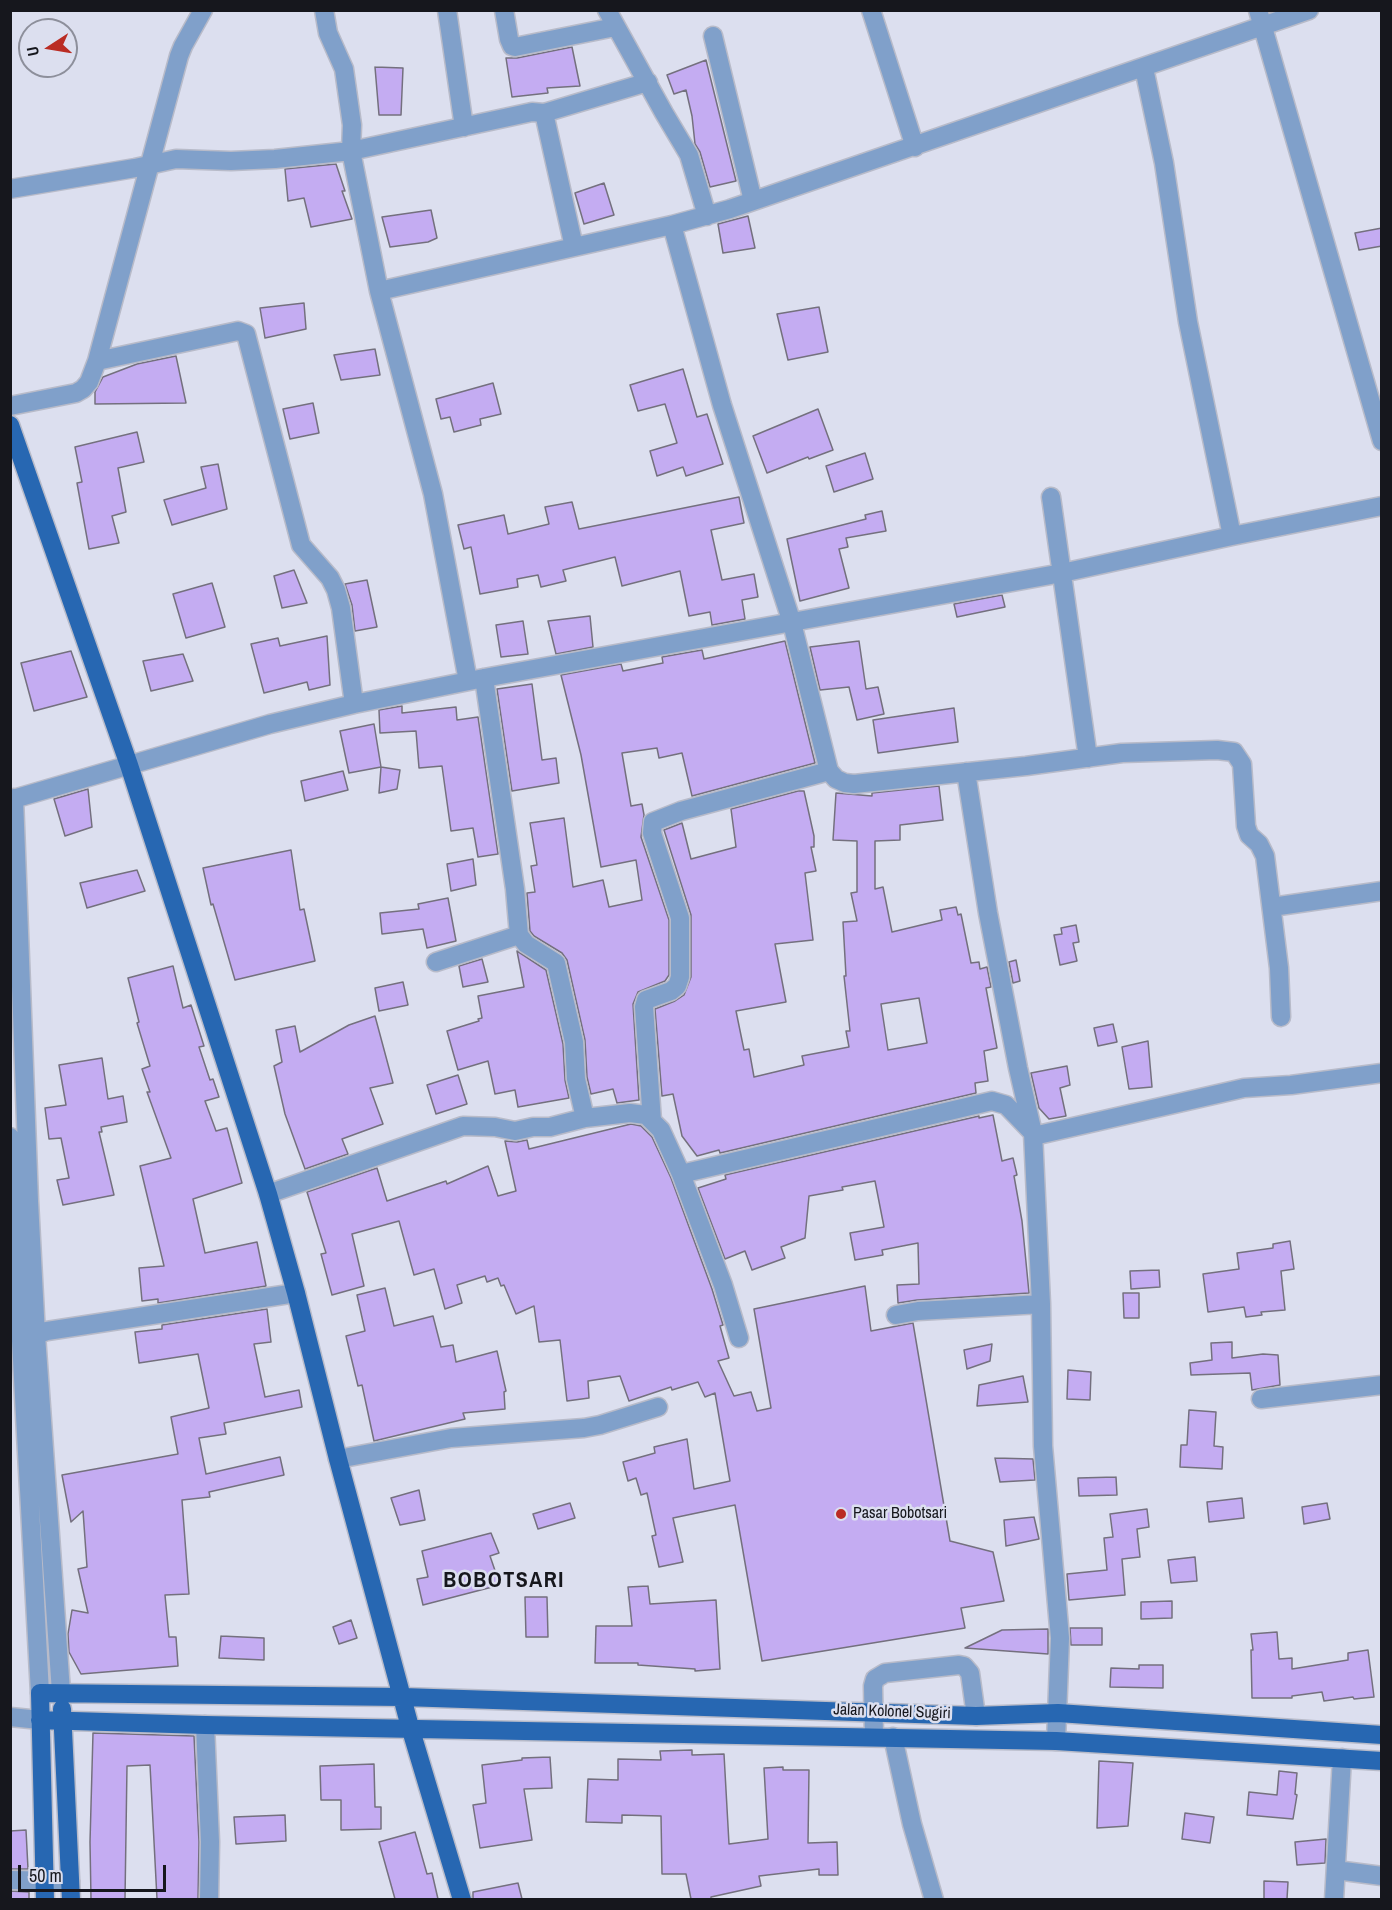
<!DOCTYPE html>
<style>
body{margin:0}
#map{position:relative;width:1392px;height:1910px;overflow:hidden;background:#dcdfef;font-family:"Archivo Narrow",sans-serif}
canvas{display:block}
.frame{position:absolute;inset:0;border:12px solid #16171d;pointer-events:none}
.north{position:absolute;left:18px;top:18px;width:60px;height:60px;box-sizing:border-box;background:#dcdfef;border:2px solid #8d8f9b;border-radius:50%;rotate:258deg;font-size:16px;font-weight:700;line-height:24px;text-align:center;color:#16171d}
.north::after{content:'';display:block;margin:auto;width:21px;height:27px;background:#ba2c24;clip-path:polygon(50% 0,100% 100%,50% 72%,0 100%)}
.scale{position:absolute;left:18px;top:1865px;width:148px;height:27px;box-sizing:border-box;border:3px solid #16171d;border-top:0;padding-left:8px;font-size:18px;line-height:21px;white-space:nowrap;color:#16171d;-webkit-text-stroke:4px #dcdfef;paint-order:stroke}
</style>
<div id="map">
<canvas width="1392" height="1910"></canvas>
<div class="frame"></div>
<div class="north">U</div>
<div class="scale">50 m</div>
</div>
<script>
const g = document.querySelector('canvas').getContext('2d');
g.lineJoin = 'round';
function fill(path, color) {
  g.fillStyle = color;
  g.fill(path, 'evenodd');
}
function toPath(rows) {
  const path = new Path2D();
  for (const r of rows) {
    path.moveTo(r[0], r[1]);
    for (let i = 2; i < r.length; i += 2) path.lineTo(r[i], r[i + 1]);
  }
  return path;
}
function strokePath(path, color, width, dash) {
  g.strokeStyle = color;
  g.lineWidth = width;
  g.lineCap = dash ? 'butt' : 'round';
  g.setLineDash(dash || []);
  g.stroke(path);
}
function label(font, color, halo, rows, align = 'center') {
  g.font = font + ' "Archivo Narrow",sans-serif';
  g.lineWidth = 5;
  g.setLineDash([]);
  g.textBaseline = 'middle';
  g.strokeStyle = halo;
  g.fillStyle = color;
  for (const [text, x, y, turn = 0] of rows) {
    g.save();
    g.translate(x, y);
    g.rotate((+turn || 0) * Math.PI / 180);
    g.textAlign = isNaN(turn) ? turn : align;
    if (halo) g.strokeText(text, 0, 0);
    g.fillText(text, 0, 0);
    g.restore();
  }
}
const building = toPath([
 [572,47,580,86,547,88,548,93,512,97,506,58,517,58,572,47],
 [706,60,736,181,710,187,700,152,695,144,692,116,686,90,674,94,667,75,706,60],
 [375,67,403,68,401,115,379,115,375,67],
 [336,164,345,191,342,191,352,219,311,227,304,198,288,201,285,169,336,164],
 [604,183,614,215,584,224,575,193,604,183],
 [431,210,437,238,428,242,390,247,382,217,431,210],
 [748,216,755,248,723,253,718,224,748,216],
 [1382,228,1382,246,1359,250,1355,233,1382,228],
 [304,303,306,329,265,338,260,308,304,303],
 [819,307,828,352,788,360,777,314,819,307],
 [375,349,380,375,341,380,334,355,375,349],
 [176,356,186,403,95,404,95,392,103,377,137,364,176,356],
 [683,369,697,417,707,414,723,464,686,476,683,467,657,476,650,451,677,443,665,404,638,411,630,385,683,369],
 [493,383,501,414,480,419,481,425,454,432,450,417,441,419,436,399,493,383],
 [313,403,319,433,290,439,283,409,313,403],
 [818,409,833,450,809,459,808,457,767,473,753,436,818,409],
 [137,432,144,462,118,468,126,512,112,516,119,543,89,549,77,483,82,482,75,447,137,432],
 [865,453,873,479,834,492,826,466,865,453],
 [218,464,227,509,172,525,164,500,206,488,201,467,218,464],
 [739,497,744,523,711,530,722,580,754,574,758,597,742,600,745,619,712,625,710,612,689,616,680,571,622,586,615,557,563,570,566,581,541,587,538,575,517,579,518,587,480,594,471,547,464,549,458,525,504,515,508,534,549,524,545,507,572,502,579,529,739,497],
 [882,511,886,531,846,538,848,547,839,549,849,588,800,601,787,539,866,519,865,515,882,511],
 [294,570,307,603,282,608,274,576,294,570],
 [367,580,377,627,355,631,352,605,345,584,367,580],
 [212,583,225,627,186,638,173,594,212,583],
 [1002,595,1005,607,957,617,954,604,1002,595],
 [590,616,593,647,556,654,548,621,590,616],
 [523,621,528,654,501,657,496,625,523,621],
 [327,636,330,685,309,690,307,682,264,693,251,644,278,638,280,646,327,636],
 [785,641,815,763,692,796,682,753,659,758,657,748,622,753,631,806,642,804,644,815,641,837,669,920,669,975,665,981,638,992,633,1004,639,1100,617,1103,613,1089,591,1094,587,1077,585,1040,567,960,562,953,534,936,530,931,527,893,535,892,531,866,537,865,530,823,564,818,573,887,603,880,609,907,642,900,636,860,601,867,581,755,561,675,621,664,623,671,663,663,662,657,702,650,704,659,785,641],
 [859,641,866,689,878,687,884,714,857,720,849,687,820,690,810,647,859,641],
 [71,651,87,697,34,711,21,663,71,651],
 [183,654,193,681,151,691,143,661,183,654],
 [532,684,542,760,556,758,559,783,512,791,497,689,532,684],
 [402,706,402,713,456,707,457,720,478,717,498,854,478,857,473,828,451,831,442,766,419,768,416,731,380,733,379,710,402,706],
 [954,708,958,742,878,753,873,720,954,708],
 [374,724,381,767,349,773,340,731,374,724],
 [381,767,400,770,397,789,379,793,381,767],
 [343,771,348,790,305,801,301,781,343,771],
 [939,786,943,820,900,825,900,840,875,841,875,889,883,887,892,932,942,920,940,910,956,907,958,915,961,914,971,963,979,962,980,969,987,967,991,987,986,988,997,1048,984,1051,988,1081,975,1083,976,1093,720,1153,719,1150,697,1156,682,1136,673,1094,662,1096,655,1009,675,1001,684,995,691,977,691,915,664,830,682,823,691,859,736,847,731,809,798,791,804,791,814,836,814,847,811,847,816,871,805,873,813,940,775,944,786,1002,736,1011,744,1050,749,1049,754,1077,804,1065,802,1056,849,1047,846,1031,850,1031,844,976,846,976,843,922,857,921,851,893,857,892,857,841,833,840,836,793,872,796,872,793,939,786],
 [919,998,927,1043,888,1050,881,1004,919,998],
 [88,789,92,827,65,836,54,799,88,789],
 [291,850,300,910,304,909,315,961,235,980,213,904,211,905,203,868,291,850],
 [473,859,476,885,451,891,447,864,473,859],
 [137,870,145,891,87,908,80,883,137,870],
 [448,898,456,941,427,948,423,929,382,934,380,913,419,909,418,904,448,898],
 [1076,925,1079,942,1073,943,1077,961,1060,965,1054,935,1062,934,1061,928,1076,925],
 [517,951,546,970,563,1044,565,1080,569,1098,518,1107,515,1090,495,1094,488,1061,458,1070,447,1031,479,1021,478,1019,482,1018,478,996,524,987,517,951],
 [482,959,488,982,463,987,459,966,482,959],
 [1016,960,1020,981,1013,983,1009,962,1016,960],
 [173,966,183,1008,191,1005,204,1046,199,1047,210,1080,213,1079,219,1097,205,1101,216,1131,227,1128,242,1183,193,1199,205,1253,257,1242,266,1286,158,1303,158,1299,142,1301,139,1268,164,1266,140,1166,171,1158,147,1092,150,1092,142,1069,150,1066,137,1023,139,1022,128,978,173,966],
 [403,982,408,1005,379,1011,375,988,403,982],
 [375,1016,393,1083,370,1088,383,1124,342,1139,348,1154,305,1169,285,1114,274,1066,282,1062,276,1030,295,1026,300,1052,349,1025,375,1016],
 [1113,1024,1117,1042,1098,1046,1094,1028,1113,1024],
 [1148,1041,1152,1087,1129,1089,1122,1047,1148,1041],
 [102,1058,108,1099,123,1096,127,1122,101,1127,102,1132,99,1132,114,1195,63,1205,57,1180,69,1178,61,1138,49,1139,45,1108,66,1105,59,1065,102,1058],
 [1067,1066,1070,1085,1060,1088,1066,1116,1049,1119,1039,1108,1031,1073,1067,1066],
 [458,1075,467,1104,436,1114,427,1085,458,1075],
 [993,1115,1002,1161,1013,1158,1017,1175,1014,1176,1022,1221,1029,1293,917,1300,898,1303,897,1285,919,1284,918,1243,882,1250,883,1255,855,1260,850,1233,884,1227,875,1181,842,1187,843,1190,809,1196,805,1238,781,1247,785,1258,752,1270,745,1251,725,1259,698,1188,726,1179,725,1175,979,1116,979,1118,993,1115],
 [631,1124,641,1126,652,1137,671,1178,712,1289,723,1325,720,1326,729,1358,718,1361,734,1396,751,1392,757,1411,771,1408,754,1309,865,1286,871,1331,913,1323,950,1541,993,1552,1004,1601,961,1608,965,1628,762,1661,735,1505,673,1518,683,1562,659,1567,652,1536,656,1535,647,1493,641,1495,636,1478,628,1481,623,1462,655,1453,654,1447,687,1439,694,1489,730,1481,715,1393,705,1397,698,1382,672,1390,671,1387,629,1401,620,1376,588,1381,589,1398,567,1401,560,1340,539,1342,534,1306,516,1314,504,1285,501,1286,498,1278,487,1282,485,1276,457,1285,462,1303,445,1309,434,1269,414,1275,399,1221,352,1234,364,1286,332,1295,321,1254,326,1253,307,1192,377,1168,387,1201,446,1181,447,1184,488,1166,498,1196,516,1191,505,1141,517,1142,527,1140,529,1149,631,1124],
 [1290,1241,1294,1269,1281,1271,1285,1310,1261,1312,1262,1315,1246,1317,1244,1307,1208,1312,1203,1274,1239,1269,1237,1253,1273,1248,1273,1244,1290,1241],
 [1159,1270,1160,1287,1131,1289,1130,1271,1159,1270],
 [385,1288,394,1326,433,1316,441,1347,453,1345,456,1362,497,1351,506,1391,504,1392,505,1409,463,1413,465,1419,374,1441,362,1385,358,1386,346,1336,365,1331,357,1295,385,1288],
 [1123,1293,1139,1293,1139,1318,1124,1318,1123,1293],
 [267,1309,271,1342,254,1344,265,1397,299,1390,302,1407,224,1423,226,1434,199,1438,206,1474,280,1457,284,1475,209,1492,210,1497,182,1500,189,1594,165,1595,169,1637,176,1637,178,1666,81,1674,69,1652,68,1634,72,1610,88,1613,78,1569,87,1567,83,1511,71,1522,62,1475,178,1454,171,1417,209,1408,198,1354,139,1363,135,1332,162,1329,162,1325,267,1309],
 [1232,1342,1232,1358,1263,1354,1278,1355,1280,1385,1252,1390,1250,1373,1191,1375,1190,1363,1212,1360,1211,1343,1232,1342],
 [992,1344,990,1361,967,1369,964,1350,992,1344],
 [1068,1370,1091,1372,1090,1400,1067,1399,1068,1370],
 [1023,1376,1028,1402,977,1406,979,1385,1023,1376],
 [1189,1410,1216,1412,1214,1446,1223,1447,1222,1469,1180,1467,1181,1445,1187,1445,1189,1410],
 [995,1458,1033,1459,1035,1480,1000,1482,995,1458],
 [1116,1477,1117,1495,1079,1496,1078,1478,1116,1477],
 [419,1490,425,1520,400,1525,391,1498,419,1490],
 [1242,1498,1244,1518,1209,1522,1207,1502,1242,1498],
 [570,1503,575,1518,538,1529,533,1514,570,1503],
 [1327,1503,1330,1519,1304,1524,1302,1507,1327,1503],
 [1147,1509,1149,1527,1137,1529,1140,1557,1122,1559,1125,1595,1069,1600,1067,1574,1107,1570,1104,1538,1113,1537,1110,1514,1147,1509],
 [1034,1517,1039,1539,1006,1546,1004,1520,1034,1517],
 [491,1533,499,1553,490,1556,500,1585,423,1605,417,1579,428,1577,422,1551,491,1533],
 [1195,1557,1197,1581,1171,1583,1168,1560,1195,1557],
 [648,1586,650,1604,716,1600,720,1669,695,1671,695,1669,638,1665,638,1663,595,1663,596,1626,632,1626,628,1587,648,1586],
 [525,1597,547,1597,548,1637,526,1637,525,1597],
 [1172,1601,1172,1618,1141,1619,1141,1602,1172,1601],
 [351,1620,357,1638,339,1644,333,1627,351,1620],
 [1070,1628,1102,1628,1102,1645,1071,1645,1070,1628],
 [1048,1629,1048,1654,965,1648,1002,1630,1048,1629],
 [1277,1632,1279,1659,1292,1658,1292,1669,1348,1660,1348,1653,1368,1650,1374,1697,1354,1699,1353,1697,1324,1701,1322,1692,1292,1696,1292,1698,1252,1698,1251,1650,1253,1650,1251,1634,1277,1632],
 [221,1636,264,1638,264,1660,219,1658,221,1636],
 [1139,1665,1163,1665,1163,1688,1110,1687,1111,1668,1139,1669,1139,1665],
 [93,1733,194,1736,199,1842,198,1899,157,1899,150,1765,127,1766,125,1899,91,1899,90,1842,93,1733],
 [692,1750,692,1755,724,1754,729,1844,768,1839,764,1768,783,1767,783,1770,809,1770,808,1843,837,1842,838,1875,819,1875,819,1869,759,1876,761,1886,711,1897,711,1899,691,1899,686,1874,662,1874,661,1816,622,1815,622,1823,586,1822,588,1779,618,1780,618,1759,661,1760,660,1751,692,1750],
 [550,1757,552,1788,524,1789,532,1840,480,1848,473,1805,486,1803,482,1765,522,1760,522,1758,550,1757],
 [1099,1761,1133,1763,1128,1826,1097,1828,1099,1761],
 [374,1764,375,1807,381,1807,381,1829,341,1830,341,1800,321,1800,320,1766,374,1764],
 [1279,1771,1297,1773,1295,1794,1297,1795,1293,1819,1247,1815,1249,1792,1277,1795,1279,1771],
 [1185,1813,1214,1817,1210,1843,1182,1839,1185,1813],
 [285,1815,286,1841,236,1844,234,1817,285,1815],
 [26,1830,28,1869,10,1869,10,1831,26,1830],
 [415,1832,427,1874,432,1873,438,1899,395,1899,379,1842,415,1832],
 [1326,1839,1325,1863,1297,1865,1295,1842,1326,1839],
 [1264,1881,1288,1882,1287,1899,1264,1899,1264,1881],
 [518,1883,522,1899,473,1899,473,1892,518,1883],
 [10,1891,29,1892,29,1899,10,1899,10,1891]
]);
const minor = toPath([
 [324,10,328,33,344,69,352,125,351,151,532,112,544,113,574,247],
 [447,10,464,127],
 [504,10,509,39,512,46,515,47,615,27],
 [607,10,664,113,689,155,707,216],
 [871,10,915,147],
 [1258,10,1382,441],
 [713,36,753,201],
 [1144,68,1164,163,1188,322,1232,536],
 [544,113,648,82],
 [10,189,135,168,176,159,231,161,275,159,351,151,379,291,433,494,468,681],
 [672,225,722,405,792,623,829,771,836,779,845,783,854,784,1026,766,1122,753,1217,750,1234,752,1242,764,1246,826,1249,835,1259,844,1265,856,1279,968,1281,1017],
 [379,291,672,225,730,209,1309,10],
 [97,361,238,331,246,334,301,545,330,578,336,590,341,608,354,704],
 [10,406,76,393,83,389,89,382,97,361,179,56,183,46,203,10],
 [1051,497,1088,758],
 [484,678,515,889,519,935,526,944,556,963,574,1042,576,1079,585,1118],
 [966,772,988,913,1018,1068,1033,1133,1041,1304,1043,1446,1060,1638,1056,1741],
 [14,798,29,1201,36,1335,61,1692],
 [10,800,270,724,354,704,484,678,1062,573,1232,536,1382,506],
 [1272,907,1382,891],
 [436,962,519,935],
 [652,1121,644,1007,646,1000,671,991,677,986,680,977,680,918,652,833,653,822,681,811,829,771],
 [10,1137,40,1693],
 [681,1174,723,1285,739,1338],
 [268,1194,463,1126,495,1127,515,1131,533,1127,550,1127,585,1118,630,1113,646,1115,661,1130,681,1174,992,1101,1006,1105,1033,1133,1038,1135,1244,1088,1291,1085,1382,1073],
 [896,1315,918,1311,1041,1304],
 [36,1335,47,1331,296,1293],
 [1261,1399,1382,1385],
 [338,1459,451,1438,584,1428,600,1425,658,1407],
 [10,1717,40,1720],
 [205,1725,210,1842,209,1900],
 [874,1737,873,1686,875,1679,885,1673,959,1665,964,1666,970,1673,976,1716],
 [893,1737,912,1824,934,1900],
 [1336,1870,1382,1876],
 [10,1880,70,1881],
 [1334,1900,1342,1758]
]);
const major = toPath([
 [10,425,129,765,268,1194,296,1293,338,1459,410,1727,462,1900],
 [62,1709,71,1900],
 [40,1720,205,1725,1056,1741,1382,1761],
 [45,1900,40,1693,403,1697,976,1716,1058,1713,1382,1735]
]);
const markers = [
 [841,1514,6,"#ba2c24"]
];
const poiNames = [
 ["Pasar Bobotsari",853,1514]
];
const streetNames = [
 ["Jalan Kolonel Sugiri",892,1712,2]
];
const districtNames = [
 ["BOBOTSARI",504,1581]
];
fill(building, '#c4acf2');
strokePath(building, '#74707e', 1.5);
strokePath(minor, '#b8bbc9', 21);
strokePath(major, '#b8bbc9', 21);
strokePath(minor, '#80a0ca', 18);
strokePath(major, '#2767b2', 18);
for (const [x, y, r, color] of markers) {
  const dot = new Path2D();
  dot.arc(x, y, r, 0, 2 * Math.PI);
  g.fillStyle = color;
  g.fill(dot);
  strokePath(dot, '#dcdfef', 2);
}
label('16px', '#16171d', '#dcdfef', poiNames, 'left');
label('16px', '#16171d', '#dcdfef', streetNames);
g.letterSpacing = '1.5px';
label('bold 22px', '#16171d', '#dcdfef', districtNames);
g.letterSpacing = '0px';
</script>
